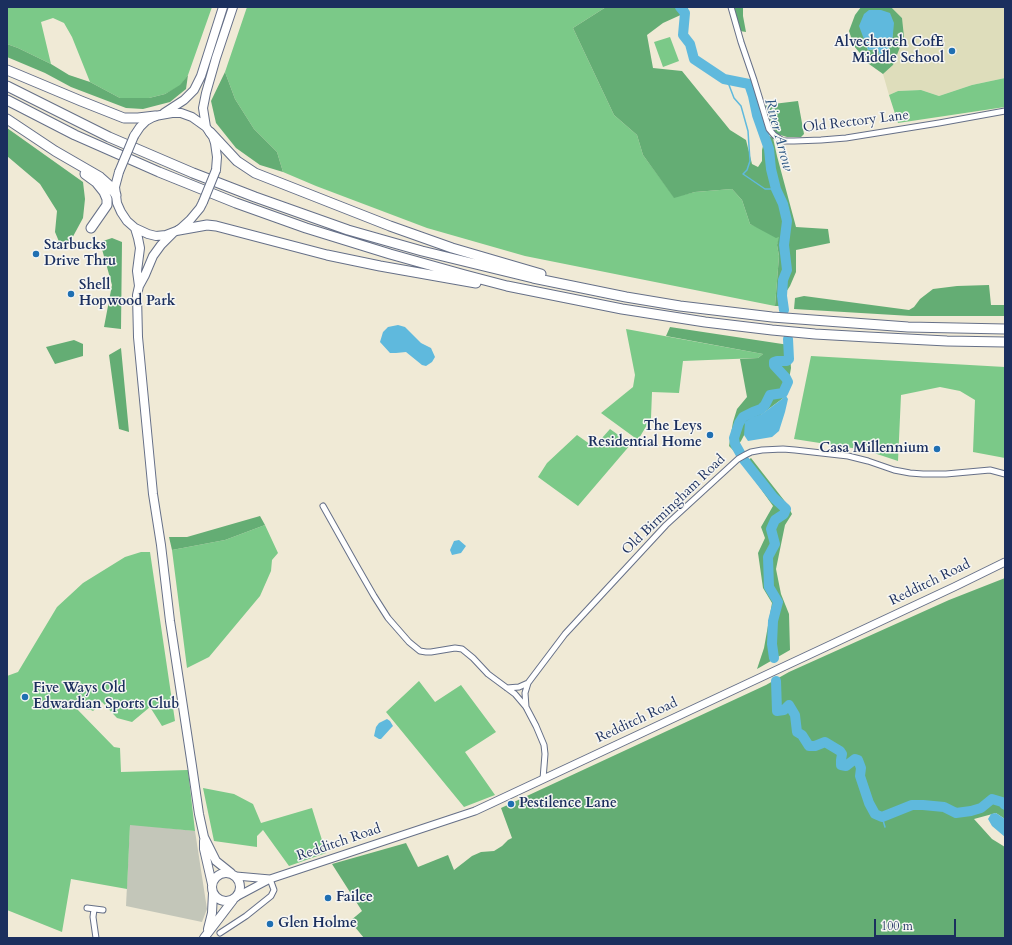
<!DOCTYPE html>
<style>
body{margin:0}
#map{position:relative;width:1012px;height:945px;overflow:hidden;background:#f0ead6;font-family:Cardo,serif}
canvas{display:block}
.frame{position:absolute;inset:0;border:8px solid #1b2f5e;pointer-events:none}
.scale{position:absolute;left:874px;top:919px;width:82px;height:18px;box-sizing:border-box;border:2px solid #1b2f5e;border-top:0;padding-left:5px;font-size:12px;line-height:14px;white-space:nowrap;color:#1b2f5e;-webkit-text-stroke:3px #f6f6f2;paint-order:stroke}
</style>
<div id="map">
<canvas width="1012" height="945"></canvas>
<div class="frame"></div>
<div class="scale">100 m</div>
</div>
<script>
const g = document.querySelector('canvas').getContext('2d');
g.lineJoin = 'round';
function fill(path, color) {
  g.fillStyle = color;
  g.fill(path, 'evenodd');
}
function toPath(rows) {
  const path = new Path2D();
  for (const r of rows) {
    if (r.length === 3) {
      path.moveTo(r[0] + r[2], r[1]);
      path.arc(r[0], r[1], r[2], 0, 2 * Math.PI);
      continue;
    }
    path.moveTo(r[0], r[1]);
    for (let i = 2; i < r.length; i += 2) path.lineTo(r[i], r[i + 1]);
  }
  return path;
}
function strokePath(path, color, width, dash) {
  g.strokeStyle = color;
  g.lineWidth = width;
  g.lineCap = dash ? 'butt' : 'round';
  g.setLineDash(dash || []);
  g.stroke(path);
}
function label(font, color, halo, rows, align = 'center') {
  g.font = font + ' Cardo,serif';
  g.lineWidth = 3;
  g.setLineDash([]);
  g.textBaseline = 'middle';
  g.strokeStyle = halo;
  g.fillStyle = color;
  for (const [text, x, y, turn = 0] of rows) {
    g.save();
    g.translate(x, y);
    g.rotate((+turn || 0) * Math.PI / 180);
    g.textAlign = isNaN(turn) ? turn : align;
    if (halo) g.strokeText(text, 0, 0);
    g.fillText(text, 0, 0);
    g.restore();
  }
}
const built = toPath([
 [891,7,1005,7,1005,78,972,85,939,96,921,90,898,91,889,95,883,74,893,65,902,18]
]);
const industrial = toPath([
 [130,824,195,831,207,909,202,922,126,906]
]);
const green = toPath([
 [7,7,212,7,188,75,180,86,165,94,149,98,120,98,90,82,72,37,64,23,53,18,41,22,51,64,18,48,7,44],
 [247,7,606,7,573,28,614,115,637,135,643,155,674,197,695,192,732,189,742,200,750,224,780,237,777,245,779,256,775,306,525,256,427,228,316,186,283,172,277,152,254,129,235,99,225,72],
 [670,37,679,61,663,67,654,42],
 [1005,78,1005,107,898,123,889,95,898,91,921,90,939,96,972,85],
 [626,329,763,354,758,358,683,361,679,393,652,392,651,418,638,440,601,413,633,387,635,375],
 [811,356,1005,367,1005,458,973,452,975,400,960,391,940,387,901,395,898,461,865,450,794,439],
 [610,429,631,444,578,506,538,477,547,463,577,435,594,447],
 [265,525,278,553,272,560,271,571,260,596,209,657,187,668,172,550,225,540],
 [141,552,150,552,175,721,162,726,150,707,132,722,117,718,102,702,93,711,91,710,76,708,114,747,120,748,121,772,188,770,195,831,130,825,127,889,71,879,62,932,7,910,7,676,18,672,57,607,83,583,125,557],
 [419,681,435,702,461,685,496,732,465,752,495,795,464,807,386,712],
 [203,788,234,794,253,804,261,823,312,808,326,853,289,866,263,830,257,836,257,847,214,841]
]);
const forest = toPath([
 [606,7,689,7,685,13,663,23,647,35,653,68,682,71,730,130,746,140,752,164,758,167,762,161,762,150,766,134,773,138,777,156,796,227,828,229,830,243,796,250,796,272,790,286,786,292,786,306,775,306,779,256,777,245,779,237,776,238,750,224,742,200,732,189,695,192,674,198,643,155,637,135,614,115,573,28],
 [733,7,743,7,743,16,746,32,740,31],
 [861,7,891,7,902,18,904,37,893,65,883,74,869,64,854,46,849,31,855,15],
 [893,23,892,44,881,58,878,49,868,50,866,44],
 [7,44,18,48,51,64,69,75,90,82,120,98,149,98,165,94,180,85,188,75,186,89,170,102,143,109,126,108,71,87,45,73,7,57],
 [225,72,235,99,254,129,277,152,283,172,260,165,236,148,216,123,211,101],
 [798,101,804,134,801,137,787,137,777,134,772,128,765,105],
 [7,128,83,182,85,199,83,218,70,242,60,244,55,232,57,211,40,184,7,156],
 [112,238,122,242,121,329,104,327,112,285,100,242],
 [989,285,991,305,1005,305,1005,316,911,316,794,309,795,298,804,296,909,310,914,307,920,299,933,289,957,286],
 [670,327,789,345,791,368,786,396,751,422,741,441,734,451,729,446,733,422,737,409,747,397,740,359,758,358,763,354,666,336],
 [74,340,83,344,83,356,55,364,46,347],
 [121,348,129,432,119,429,109,355],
 [751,458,787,504,792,514,785,525,776,569,781,594,789,614,790,650,757,669,764,648,772,603,763,588,758,553,765,538,761,527,773,506,743,464],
 [260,516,265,525,225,540,172,550,169,537,187,537],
 [1005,578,1005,819,996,813,974,819,992,839,1005,847,1005,938,364,938,350,921,362,911,332,864,406,843,418,867,448,855,454,870,472,856,481,852,494,851,502,846,508,840,512,838,501,808,766,685,789,672,949,600]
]);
const water = toPath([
 [869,10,881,10,890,13,894,23,892,44,887,50,889,57,881,58,878,49,868,50,859,26,864,14],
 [398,325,405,327,421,343,431,348,435,357,432,362,426,366,422,365,406,352,396,353,390,353,380,342,383,332,388,327],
 [786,396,788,399,785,412,779,431,772,437,748,441,744,435,745,422,752,417,762,414],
 [459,540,466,546,461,553,452,555,450,550,454,541],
 [387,719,390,721,393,726,391,728,381,739,379,739,374,736,376,727,379,723],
 [996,813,1005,819,1005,837,992,826,988,819,991,814]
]);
const stream = toPath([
 [724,79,729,85,734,98,741,106,748,131,750,161,747,170,743,174,765,189,776,189],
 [882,817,885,827]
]);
const river = toPath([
 [680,7,685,13,683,35,690,44,694,59,724,79,749,84,753,96,757,115,769,149,771,169,776,189,783,204,787,221,784,245,787,270,783,280,782,296,784,310],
 [774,658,772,644,773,621,778,602,769,587,768,557,775,544,771,529,775,520,784,514,786,509,774,498,744,460,735,444,734,438,739,423,743,417,753,412,761,409,765,405,770,395,783,393,788,382,786,378,774,365,774,362,777,361,787,361,789,359,788,339],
 [776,681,777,711,784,710,789,705,795,715,797,732,802,735,809,746,815,746,825,742,840,751,842,754,841,760,841,765,846,766,855,759,858,760,861,768,860,776,869,803,875,814,882,817,912,805,923,805,944,807,956,813,971,811,981,808,992,799,1002,802,1005,805]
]);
const minor = toPath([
 [731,7,741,42,754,80,769,129,774,135,783,141,794,141,821,140,846,138,939,123,1005,111],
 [323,506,355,563,374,596,388,618,409,642,420,651,426,652,431,652,455,648,462,649,473,658,488,674,515,694,526,707,536,726,544,745,545,754,543,779],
 [507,688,519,687,528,683],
 [526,707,525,693,528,683,565,634,666,525,738,459,745,455,751,452,762,450,783,449,795,450,848,456,868,461,894,470,910,473,923,474,946,474,990,470,1005,474],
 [87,908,103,910],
 [94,909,93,917,96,938],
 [220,933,246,916,271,896,274,890,270,879]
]);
const secondary = toPath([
 [236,876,270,879],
 [238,896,270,879,475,811,954,587,1005,562]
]);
const trunk = toPath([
 [164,113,184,100,194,90,201,76,223,7],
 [206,127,203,108,206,93,216,58,233,7],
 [134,136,140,127,146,121,155,116,172,113,181,113,192,117,206,127,213,137,215,143,217,157,216,170],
 [119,172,115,187,117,203,121,212,127,221,135,228,148,234,156,236,166,235,179,230,190,220,200,208,203,202],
 [135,228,138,238,140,248,137,271,139,286,137,295,138,337,153,494,161,545,170,621,192,766,199,814,204,837,216,861,231,873],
 [139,286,145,275,153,256,161,245,173,233],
 [204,841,204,849,212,884],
 [226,887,14],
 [208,929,212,913,213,893],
 [204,938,233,900]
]);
const motorway = toPath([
 [7,70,81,101,124,118,138,118,155,116],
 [7,86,109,137,193,173,255,197,348,230,422,251,533,278,626,297,680,306,772,317,908,327,1005,329],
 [7,100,75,135,159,172,236,203,306,228,390,254,465,275,507,286,622,309,705,322,772,330,815,334,868,337,947,341,1005,342],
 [7,119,55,151,100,177,109,185,116,195],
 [210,132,237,161,255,173,390,226,452,248,541,274],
 [85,174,96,182,104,192,107,199,107,205,91,228],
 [179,230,207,225,216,226,327,255,380,266,476,283]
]);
const trunkBridge = toPath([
 [119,172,134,136],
 [203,202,216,170]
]);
const markers = [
 [952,51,4,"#1f6fb2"],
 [36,254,4,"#1f6fb2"],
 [71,294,4,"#1f6fb2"],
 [710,435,4,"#1f6fb2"],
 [937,449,4,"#1f6fb2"],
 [25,697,4,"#1f6fb2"],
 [511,804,4,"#1f6fb2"],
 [328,898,4,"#1f6fb2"],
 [270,924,4,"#1f6fb2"]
];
const poiNames = [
 ["Alvechurch CofE",944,43,"right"],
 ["Middle School",944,59,"right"],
 ["Starbucks",44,246],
 ["Drive Thru",44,262],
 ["Shell",79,286],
 ["Hopwood Park",79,302],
 ["The Leys",702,427,"right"],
 ["Residential Home",702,443,"right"],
 ["Casa Millennium",929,449,"right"],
 ["Five Ways Old",33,689],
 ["Edwardian Sports Club",33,705],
 ["Pestilence Lane",519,804],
 ["Failce",336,898],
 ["Glen Holme",278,924]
];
const streetNames = [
 ["Old Rectory Lane",856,122,-7],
 ["Old Birmingham Road",674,505,-44],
 ["Redditch Road",930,583,-26],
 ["Redditch Road",637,721,-25],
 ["Redditch Road",339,843,-19]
];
const waterNames = [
 ["River Arrow",778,135,75]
];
fill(built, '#deddbb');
fill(industrial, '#c3c6b9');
fill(green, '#7bc988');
fill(forest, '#64ad74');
fill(water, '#5fb9dd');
strokePath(stream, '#5fb9dd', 1.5);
strokePath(river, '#5fb9dd', 10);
strokePath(minor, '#667088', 7);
strokePath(secondary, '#667088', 9);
strokePath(trunk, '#667088', 10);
strokePath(motorway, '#667088', 11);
strokePath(minor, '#fff', 5);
strokePath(secondary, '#fff', 7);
strokePath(trunk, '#fff', 8);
strokePath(motorway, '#fff', 9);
strokePath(trunkBridge, '#667088', 10, []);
strokePath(trunkBridge, '#fff', 8);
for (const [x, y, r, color] of markers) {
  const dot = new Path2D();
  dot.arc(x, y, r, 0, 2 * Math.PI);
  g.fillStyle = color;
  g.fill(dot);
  strokePath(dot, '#f6f6f2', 1.5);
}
label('bold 14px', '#1b2f5e', '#f6f6f2', poiNames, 'left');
label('14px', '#1b2f5e', '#f6f6f2', streetNames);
label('italic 15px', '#2f5884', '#f6f6f2', waterNames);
</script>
